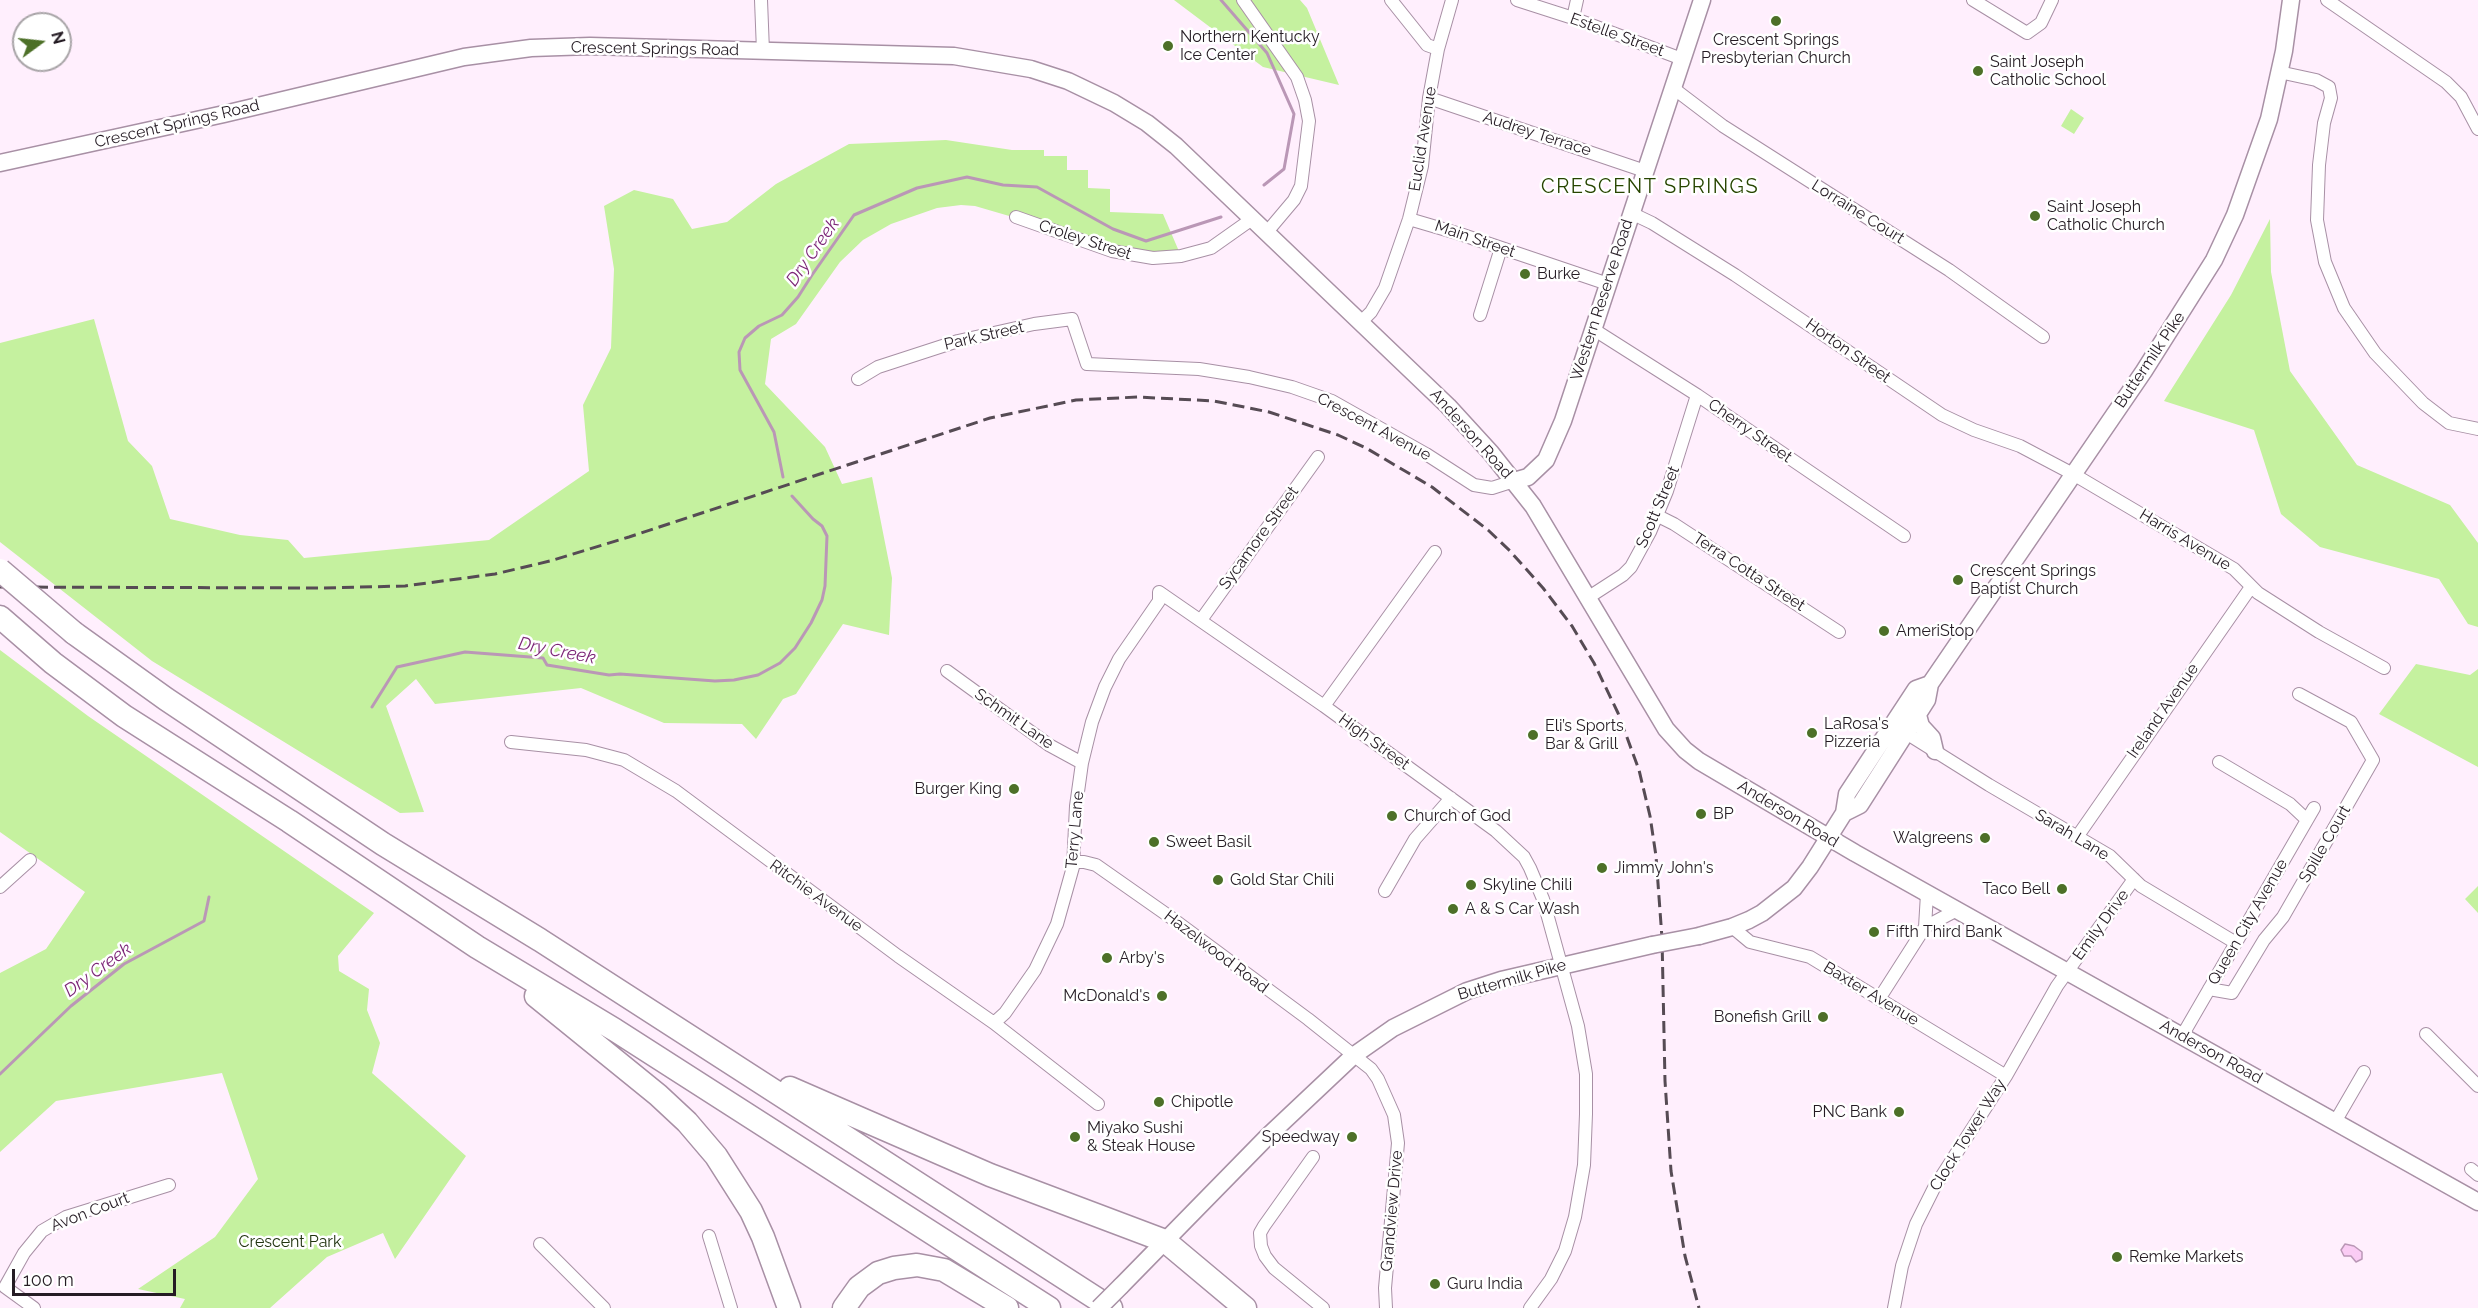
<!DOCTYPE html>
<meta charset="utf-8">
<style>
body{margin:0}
#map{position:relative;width:2478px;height:1308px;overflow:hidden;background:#ffeffd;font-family:Raleway,sans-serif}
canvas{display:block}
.north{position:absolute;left:12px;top:12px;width:60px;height:60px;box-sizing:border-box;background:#fff;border:2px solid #a8a4a7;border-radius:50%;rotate:75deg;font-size:16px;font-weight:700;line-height:24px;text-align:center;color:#251c24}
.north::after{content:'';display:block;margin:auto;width:21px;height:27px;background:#4d7028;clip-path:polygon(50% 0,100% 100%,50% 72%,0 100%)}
.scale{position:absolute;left:12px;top:1269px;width:164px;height:27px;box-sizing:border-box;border:3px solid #251c24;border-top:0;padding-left:8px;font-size:18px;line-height:21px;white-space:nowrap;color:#251c24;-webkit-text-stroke:4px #fff;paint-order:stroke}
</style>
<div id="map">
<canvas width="2478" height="1308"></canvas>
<div class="north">N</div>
<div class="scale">100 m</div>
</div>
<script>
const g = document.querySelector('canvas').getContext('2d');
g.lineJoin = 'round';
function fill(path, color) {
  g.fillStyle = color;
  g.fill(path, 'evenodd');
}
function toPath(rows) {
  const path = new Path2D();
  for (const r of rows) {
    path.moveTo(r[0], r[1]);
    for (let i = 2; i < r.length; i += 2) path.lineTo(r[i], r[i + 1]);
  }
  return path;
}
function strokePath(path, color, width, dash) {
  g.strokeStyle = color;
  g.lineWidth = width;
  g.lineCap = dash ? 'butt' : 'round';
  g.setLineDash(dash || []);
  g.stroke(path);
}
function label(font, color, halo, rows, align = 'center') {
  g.font = font + ' Raleway,sans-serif';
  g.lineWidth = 5;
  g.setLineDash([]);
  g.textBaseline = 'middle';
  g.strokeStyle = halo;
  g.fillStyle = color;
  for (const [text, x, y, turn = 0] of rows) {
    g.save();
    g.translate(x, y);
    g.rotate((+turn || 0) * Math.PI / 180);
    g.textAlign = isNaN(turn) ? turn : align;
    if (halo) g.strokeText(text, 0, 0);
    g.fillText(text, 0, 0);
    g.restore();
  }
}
const green = toPath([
 [1174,0,1300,0,1307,8,1339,85,1263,67],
 [2071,109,2084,118,2074,134,2061,126],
 [946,140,1012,150,1044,150,1044,156,1067,156,1067,170,1088,170,1088,188,1110,189,1110,212,1163,214,1181,256,1153,258,975,206,961,205,937,208,891,224,863,240,840,262,796,324,771,339,765,384,825,447,842,484,872,477,892,578,889,635,843,624,796,694,783,699,756,739,742,724,664,723,581,688,435,704,416,679,386,706,424,812,400,813,152,661,0,542,0,343,94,319,128,441,152,466,170,519,240,535,288,540,304,558,489,540,589,471,583,405,611,348,614,269,604,206,634,190,673,199,692,229,727,222,776,184,849,144],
 [2270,219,2271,272,2290,371,2357,465,2450,505,2478,543,2478,627,2468,624,2439,579,2320,547,2281,514,2254,430,2164,401,2231,295],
 [0,650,88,716,374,913,338,956,339,971,369,989,367,1010,380,1043,372,1073,466,1156,395,1259,383,1233,327,1257,270,1308,180,1308,185,1299,138,1289,215,1237,258,1179,222,1073,56,1101,0,1152,0,973,46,949,85,892,0,832],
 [2416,664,2470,675,2478,669,2478,767,2379,714],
 [2478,886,2478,913,2465,899]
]);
const water = toPath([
 [2345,1244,2354,1246,2362,1252,2362,1259,2356,1262,2351,1256,2344,1256,2341,1250,2345,1244]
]);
const stream = toPath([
 [1221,0,1267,53,1294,114,1284,169,1264,185],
 [783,477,774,432,740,370,739,352,745,338,759,326,782,315,798,297,812,275,854,215,917,188,967,177,1003,185,1037,187,1113,229,1146,241,1221,217],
 [372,707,397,667,465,652,543,658,547,665,609,675,620,674,715,681,734,680,758,675,780,663,795,648,811,623,822,600,825,586,827,536,822,526,813,519,792,496],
 [0,1074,71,1006,124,964,204,921,209,897]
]);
const street = toPath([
 [761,0,763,51],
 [1243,0,1297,77,1305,100,1309,121,1301,186,1294,200,1267,232],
 [1391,0,1427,45,1438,49],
 [1517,0,1573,18,1682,59],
 [1973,0,2027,33,2041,23,2052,0],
 [2327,0,2446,82,2461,97,2478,129],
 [1573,18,1577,0],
 [2279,72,2316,80,2329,87,2331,98,2324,123,2319,165,2317,220,2325,262,2344,308,2375,353,2423,403,2449,423,2478,429],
 [1673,88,1723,126,1949,270,2043,337],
 [1429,98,1645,171],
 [1631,213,1652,223,1735,275,1942,415,1974,430,2020,446,2073,474,2234,569,2258,593,2319,632,2384,668],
 [1016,217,1112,251,1153,258,1181,256,1211,248,1252,219],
 [1409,219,1460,234,1608,284],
 [1480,315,1501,248],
 [1361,322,1371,312,1385,288,1409,219,1422,166,1429,98,1438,49,1452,0],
 [1593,329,1697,395,1904,536],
 [858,379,878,367,958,341,1034,324,1072,319,1087,364,1199,369,1249,377,1292,387,1332,401,1426,454,1474,485,1492,488,1514,481],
 [1658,516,1674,524,1839,632],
 [1589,597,1623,575,1631,567,1650,532,1667,491,1697,395],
 [1201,620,1318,457],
 [947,671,1049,745,1082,763],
 [1324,706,1435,552],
 [1906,733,1989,785,2110,856,2141,886,2236,943],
 [511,742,586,750,624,760,676,791,898,956,994,1023,1098,1104],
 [2219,762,2290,804,2307,820],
 [2077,837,2251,587],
 [1073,862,1084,862,1096,865,1173,919,1308,1019,1371,1069,1378,1079,1394,1115,1398,1143,1385,1288,1386,1308],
 [0,887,30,860],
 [1385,891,1415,839,1451,798],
 [1732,927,1750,942,1810,957,2006,1076],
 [1925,927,1927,894],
 [2209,989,2232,993,2264,940,2283,917,2373,760,2351,722,2299,694],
 [1879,999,1925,927,1957,910],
 [994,1023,1005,1013,1035,970,1057,924,1073,867,1076,806,1082,763,1092,722,1105,687,1119,659,1159,601,1159,592,1324,706,1496,831,1524,857,1530,868,1543,899,1578,1026,1586,1074,1586,1114,1584,1165,1575,1217,1565,1251,1551,1279,1530,1308],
 [2426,1034,2478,1086],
 [2182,1036,2314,808],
 [2335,1122,2364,1072],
 [1313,1157,1264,1226,1260,1233,1261,1246,1265,1256,1274,1268,1323,1308],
 [2471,1169,2478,1175],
 [709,1236,731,1308],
 [540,1244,604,1308],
 [34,1308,5,1287,24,1253,42,1231,66,1217,169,1185],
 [1894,1308,1902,1266,1916,1224,1934,1188,2006,1076,2057,986,2134,879]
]);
const secondary = toPath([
 [0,163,224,114,464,57,531,48,590,46,954,56,1031,69,1068,81,1114,103,1147,123,1176,146,1448,406,1491,453,1533,506,1666,729,1685,750,1699,761,1855,853,2478,1202],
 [1514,481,1528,477,1546,460,1563,421,1702,0],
 [1918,715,1921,726,1932,738,1935,751],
 [1844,813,1860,805,1927,700,1930,684,2144,371,2214,260,2235,215,2269,119,2284,51,2291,0],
 [1699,936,1732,927,1749,920,1762,913,1794,888,1810,867,1844,813,1847,794,1916,689,1930,684],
 [1121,1286,1267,1137,1353,1056,1393,1028,1467,991,1501,980,1652,945]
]);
const highway = toPath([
 [0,617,53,663,124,716,289,821,477,947,615,1030,1049,1308],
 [74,633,166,699,383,844,540,940,1111,1308],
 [536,996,658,1095,687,1122,716,1156,751,1211,763,1237,789,1308],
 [790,1088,990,1175,1165,1241,1245,1308],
 [844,1308,859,1287,878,1273,894,1268,917,1265,944,1270,1007,1308]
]);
const rail = toPath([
 [0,587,324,588,405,586,495,574,550,561,629,537,990,418,1076,400,1138,397,1214,401,1269,412,1338,435,1366,448,1432,487,1488,530,1510,551,1543,588,1572,626,1594,663,1618,713,1639,770,1650,816,1656,856,1662,938,1665,1081,1671,1171,1685,1256,1699,1308]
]);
const secondaryBridge = toPath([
 [1652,945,1699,936],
 [1099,1308,1121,1286]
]);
const highwayBridge = toPath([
 [0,570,74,633]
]);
const markers = [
 [1776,21,6,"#4d7028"],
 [1168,46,6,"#4d7028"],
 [1978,71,6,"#4d7028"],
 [2035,216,6,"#4d7028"],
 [1525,274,6,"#4d7028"],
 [1958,580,6,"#4d7028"],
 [1884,631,6,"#4d7028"],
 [1812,733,6,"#4d7028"],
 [1533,735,6,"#4d7028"],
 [1014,789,6,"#4d7028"],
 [1701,814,6,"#4d7028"],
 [1392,816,6,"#4d7028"],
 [1985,838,6,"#4d7028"],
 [1154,842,6,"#4d7028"],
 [1602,868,6,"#4d7028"],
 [1218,880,6,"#4d7028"],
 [1471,885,6,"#4d7028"],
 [2062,889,6,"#4d7028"],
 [1453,909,6,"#4d7028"],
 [1874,932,6,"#4d7028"],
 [1107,958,6,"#4d7028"],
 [1162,996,6,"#4d7028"],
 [1823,1017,6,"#4d7028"],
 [1159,1102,6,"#4d7028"],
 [1899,1112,6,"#4d7028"],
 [1075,1137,6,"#4d7028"],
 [1352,1137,6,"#4d7028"],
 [2117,1257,6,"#4d7028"],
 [1435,1284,6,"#4d7028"]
];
const streetNames = [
 ["Estelle Street",1617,35,20],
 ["Crescent Springs Road",655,49,1],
 ["Crescent Springs Road",177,124,-13],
 ["Audrey Terrace",1537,134,18],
 ["Euclid Avenue",1423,139,-81],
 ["Lorraine Court",1858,212,32],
 ["Main Street",1475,239,19],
 ["Croley Street",1085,240,18],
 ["Western Reserve Road",1602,300,-72],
 ["Park Street",984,336,-13],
 ["Horton Street",1848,351,35],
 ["Buttermilk Pike",2150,360,-56],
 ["Crescent Avenue",1374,427,28],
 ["Cherry Street",1750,431,35],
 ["Anderson Road",1471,434,48],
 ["Scott Street",1658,507,-67],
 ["Sycamore Street",1259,538,-54],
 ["Harris Avenue",2185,540,31],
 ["Terra Cotta Street",1749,572,33],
 ["Ireland Avenue",2163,711,-55],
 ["Schmit Lane",1014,719,35],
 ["High Street",1374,742,36],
 ["Anderson Road",1788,814,31],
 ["Terry Lane",1075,830,-85],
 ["Sarah Lane",2072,835,31],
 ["Spille Court",2325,844,-60],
 ["Ritchie Avenue",816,896,36],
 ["Queen City Avenue",2248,922,-60],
 ["Emily Drive",2101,925,-54],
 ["Hazelwood Road",1216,952,37],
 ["Buttermilk Pike",1512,980,-16],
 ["Baxter Avenue",1871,994,31],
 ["Anderson Road",2211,1052,29],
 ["Clock Tower Way",1968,1135,-58],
 ["Grandview Drive",1392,1211,-85],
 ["Avon Court",90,1212,-21]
];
const poiNames = [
 ["Northern Kentucky",1180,37],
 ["Ice Center",1180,55],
 ["Crescent Springs",1776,40,"center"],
 ["Presbyterian Church",1776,58,"center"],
 ["Saint Joseph",1990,62],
 ["Catholic School",1990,80],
 ["Saint Joseph",2047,207],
 ["Catholic Church",2047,225],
 ["Burke",1537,274],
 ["Crescent Springs",1970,571],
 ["Baptist Church",1970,589],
 ["AmeriStop",1896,631],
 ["LaRosa's",1824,724],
 ["Pizzeria",1824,742],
 ["Eli’s Sports",1545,726],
 ["Bar & Grill",1545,744],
 ["Burger King",1002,789,"right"],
 ["BP",1713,814],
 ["Church of God",1404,816],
 ["Walgreens",1973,838,"right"],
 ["Sweet Basil",1166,842],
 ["Jimmy John's",1614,868],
 ["Gold Star Chili",1230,880],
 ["Skyline Chili",1483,885],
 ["Taco Bell",2050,889,"right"],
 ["A & S Car Wash",1465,909],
 ["Fifth Third Bank",1886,932],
 ["Arby's",1119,958],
 ["McDonald's",1150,996,"right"],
 ["Bonefish Grill",1811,1017,"right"],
 ["Chipotle",1171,1102],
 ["PNC Bank",1887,1112,"right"],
 ["Miyako Sushi",1087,1128],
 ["& Steak House",1087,1146],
 ["Speedway",1340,1137,"right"],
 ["Remke Markets",2129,1257],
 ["Guru India",1447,1284]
];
const parkNames = [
 ["Crescent Park",290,1242]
];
const waterNames = [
 ["Dry Creek",813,252,-55],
 ["Dry Creek",557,651,11],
 ["Dry Creek",98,970,-36]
];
const quarterNames = [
 ["CRESCENT SPRINGS",1650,187]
];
fill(green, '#c5f19f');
fill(water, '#faccf4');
strokePath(water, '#ba97b6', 1.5);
strokePath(stream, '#ba97b6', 3);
strokePath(street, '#a890a5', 14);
strokePath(secondary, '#a890a5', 19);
strokePath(highway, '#a890a5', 25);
strokePath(street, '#fff', 12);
strokePath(secondary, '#fff', 16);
strokePath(highway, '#fff', 22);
strokePath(rail, '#564b54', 3, [12, 6]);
strokePath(secondaryBridge, '#a890a5', 19, []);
strokePath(highwayBridge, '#a890a5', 25, []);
strokePath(secondaryBridge, '#fff', 16);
strokePath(highwayBridge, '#fff', 22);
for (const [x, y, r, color] of markers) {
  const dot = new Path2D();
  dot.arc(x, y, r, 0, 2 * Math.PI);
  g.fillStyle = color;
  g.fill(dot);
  strokePath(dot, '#fff', 2);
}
label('16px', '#251c24', '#fff', streetNames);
label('16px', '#251c24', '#fff', poiNames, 'left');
label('16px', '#223411', '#fff', parkNames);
label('italic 18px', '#7c2677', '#fff', waterNames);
g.letterSpacing = '1.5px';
label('20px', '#274500', '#fff', quarterNames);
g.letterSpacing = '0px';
</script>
